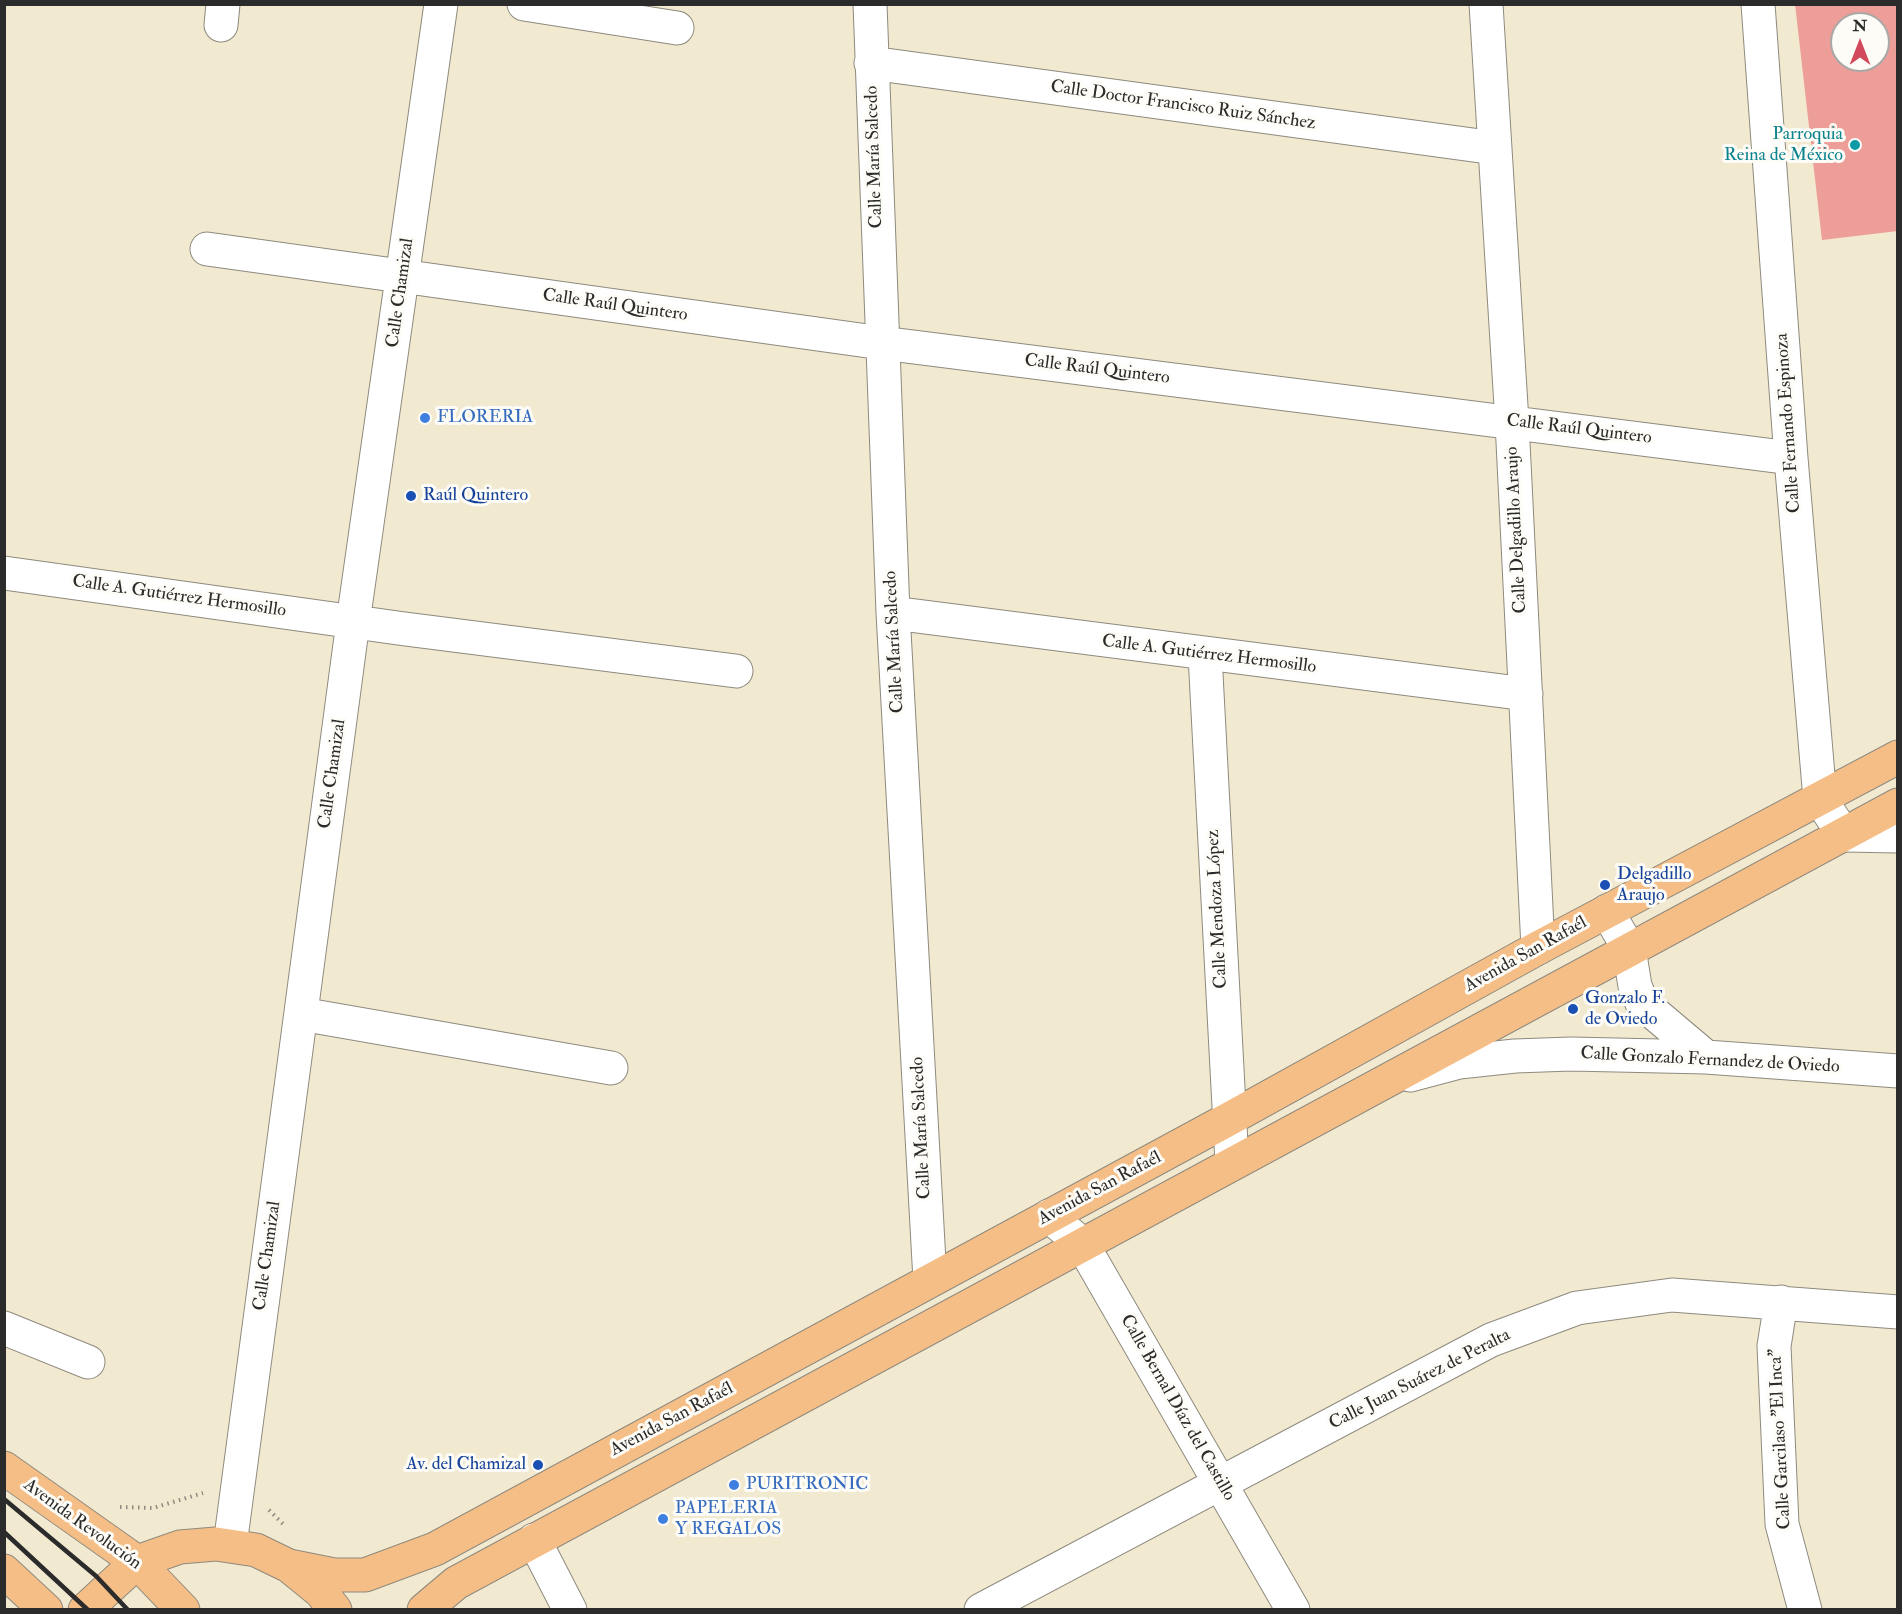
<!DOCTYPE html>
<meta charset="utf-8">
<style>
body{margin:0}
#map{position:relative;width:1902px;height:1614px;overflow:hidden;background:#f2e9d1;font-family:"IM FELL Double Pica",serif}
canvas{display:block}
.frame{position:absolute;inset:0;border:6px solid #2b2b2b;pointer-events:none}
.north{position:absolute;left:1830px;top:12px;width:60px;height:60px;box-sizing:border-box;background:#fdfcf7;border:2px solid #a9a8a5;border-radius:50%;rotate:0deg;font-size:16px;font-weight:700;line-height:24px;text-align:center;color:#2b2b2b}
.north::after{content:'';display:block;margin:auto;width:21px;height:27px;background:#d1495b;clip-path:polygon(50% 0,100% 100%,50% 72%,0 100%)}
</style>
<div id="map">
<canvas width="1902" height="1614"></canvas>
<div class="frame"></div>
<div class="north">N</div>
</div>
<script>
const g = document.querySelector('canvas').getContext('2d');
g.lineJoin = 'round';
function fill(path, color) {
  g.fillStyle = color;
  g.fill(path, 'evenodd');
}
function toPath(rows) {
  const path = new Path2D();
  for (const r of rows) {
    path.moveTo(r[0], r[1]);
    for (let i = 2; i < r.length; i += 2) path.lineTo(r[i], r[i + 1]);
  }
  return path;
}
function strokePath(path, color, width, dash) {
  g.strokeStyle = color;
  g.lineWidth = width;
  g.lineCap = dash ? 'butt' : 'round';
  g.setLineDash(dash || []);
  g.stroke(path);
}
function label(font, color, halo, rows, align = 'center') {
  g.font = font + ' "IM FELL Double Pica",serif';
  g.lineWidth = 6;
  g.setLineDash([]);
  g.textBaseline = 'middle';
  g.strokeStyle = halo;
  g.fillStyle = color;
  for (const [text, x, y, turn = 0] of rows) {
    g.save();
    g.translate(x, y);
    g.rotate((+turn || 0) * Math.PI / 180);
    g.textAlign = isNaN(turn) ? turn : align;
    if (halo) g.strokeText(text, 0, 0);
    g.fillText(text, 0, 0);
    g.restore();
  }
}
const building = toPath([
 [1795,4,1898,4,1898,231,1822,240],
 [1842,24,1878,24,1878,60,1842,60]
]);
const path = toPath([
 [120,1507,153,1508,203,1493],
 [269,1510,283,1524]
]);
const minor = toPath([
 [524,4,677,28],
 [870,4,893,613,930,1280],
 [1486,4,1512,422,1538,948],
 [1758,4,1791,458,1820,799,1844,835,1898,836],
 [221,25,223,4],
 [871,63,1495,148],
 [207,249,882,343,1791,458],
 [4,573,405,629,736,671],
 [893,613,1526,694],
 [1205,655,1232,1163],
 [1607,911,1629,949,1635,986,1642,1003,1706,1057],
 [301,1014,611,1068],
 [1410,1075,1459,1062,1515,1056,1571,1054,1706,1057,1898,1071],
 [1049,1216,1082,1244,1293,1610],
 [1781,1302,1774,1346,1782,1524,1805,1610],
 [4,1328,88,1362],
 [534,1540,570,1610],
 [230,1545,353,622,441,4],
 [981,1610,1491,1340,1577,1308,1672,1295,1898,1312]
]);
const major = toPath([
 [4,1468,137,1562,183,1610],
 [289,1566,334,1575,365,1575,435,1549,1229,1119,1538,948,1898,757],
 [4,1571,46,1610],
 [85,1610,137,1562,180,1547,216,1544,256,1550,289,1566,321,1592,335,1610],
 [424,1610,456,1583,1898,805]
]);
const rail = toPath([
 [4,1499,96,1576,128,1610],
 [4,1532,88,1610]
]);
const markers = [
 [1855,145,6,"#0f9aa8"],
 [425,418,6,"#3f7fe0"],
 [411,496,6,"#1a4fb4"],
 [1605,885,6,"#1a4fb4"],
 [1573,1009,6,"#1a4fb4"],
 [538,1465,6,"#1a4fb4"],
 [734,1485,6,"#3f7fe0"],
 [663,1519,6,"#3f7fe0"]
];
const streetNames = [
 ["Calle Doctor Francisco Ruiz Sánchez",1183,106,8],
 ["Calle María Salcedo",875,157,-92],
 ["Calle Chamizal",401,293,-82],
 ["Calle Raúl Quintero",615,306,8],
 ["Calle Raúl Quintero",1097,370,7],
 ["Calle Fernando Espinoza",1789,423,-94],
 ["Calle Raúl Quintero",1579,430,7],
 ["Calle Delgadillo Araujo",1517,530,-93],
 ["Calle A. Gutiérrez Hermosillo",179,597,8],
 ["Calle María Salcedo",895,642,-93],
 ["Calle A. Gutiérrez Hermosillo",1209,655,7],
 ["Calle Chamizal",333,774,-82],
 ["Calle Mendoza López",1218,909,-93],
 ["Avenida San Rafaél",1526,955,-29],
 ["Calle Gonzalo Fernandez de Oviedo",1710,1061,3],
 ["Calle María Salcedo",922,1128,-93],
 ["Avenida San Rafaél",1100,1189,-28],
 ["Calle Chamizal",268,1256,-82],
 ["Calle Juan Suárez de Peralta",1420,1380,-27],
 ["Calle Bernal Díaz del Castillo",1177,1408,60],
 ["Avenida San Rafaél",672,1420,-28],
 ["Calle Garcilaso \"El Inca\"",1781,1439,-93],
 ["Avenida Revolución",82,1525,36]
];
const cultureNames = [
 ["Parroquia",1843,135],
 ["Reina de México",1843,156]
];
const shopNames = [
 ["FLORERIA",437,418],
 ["PURITRONIC",746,1485],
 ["PAPELERIA",675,1509],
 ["Y REGALOS",675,1530]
];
const transitNames = [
 ["Raúl Quintero",423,496],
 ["Delgadillo",1617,875],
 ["Araujo",1617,896],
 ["Gonzalo F.",1585,999],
 ["de Oviedo",1585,1020],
 ["Av. del Chamizal",526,1465,"right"]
];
fill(building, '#ed9e99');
strokePath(minor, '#8e8a7e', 35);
strokePath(major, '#8e8a7e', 35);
strokePath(path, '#8e8a7e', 4, [1.5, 4.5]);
strokePath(minor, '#fff', 33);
strokePath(major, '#f6be87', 33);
strokePath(rail, '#2b2b2b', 4.5);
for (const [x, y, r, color] of markers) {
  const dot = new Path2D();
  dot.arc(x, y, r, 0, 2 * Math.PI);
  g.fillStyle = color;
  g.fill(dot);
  strokePath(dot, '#fdfcf7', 2);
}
label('18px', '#2b2b2b', '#fdfcf7', streetNames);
label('18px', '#0d838f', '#fdfcf7', cultureNames, 'right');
label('18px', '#366cbe', '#fdfcf7', shopNames, 'left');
label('18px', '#164399', '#fdfcf7', transitNames, 'left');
</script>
